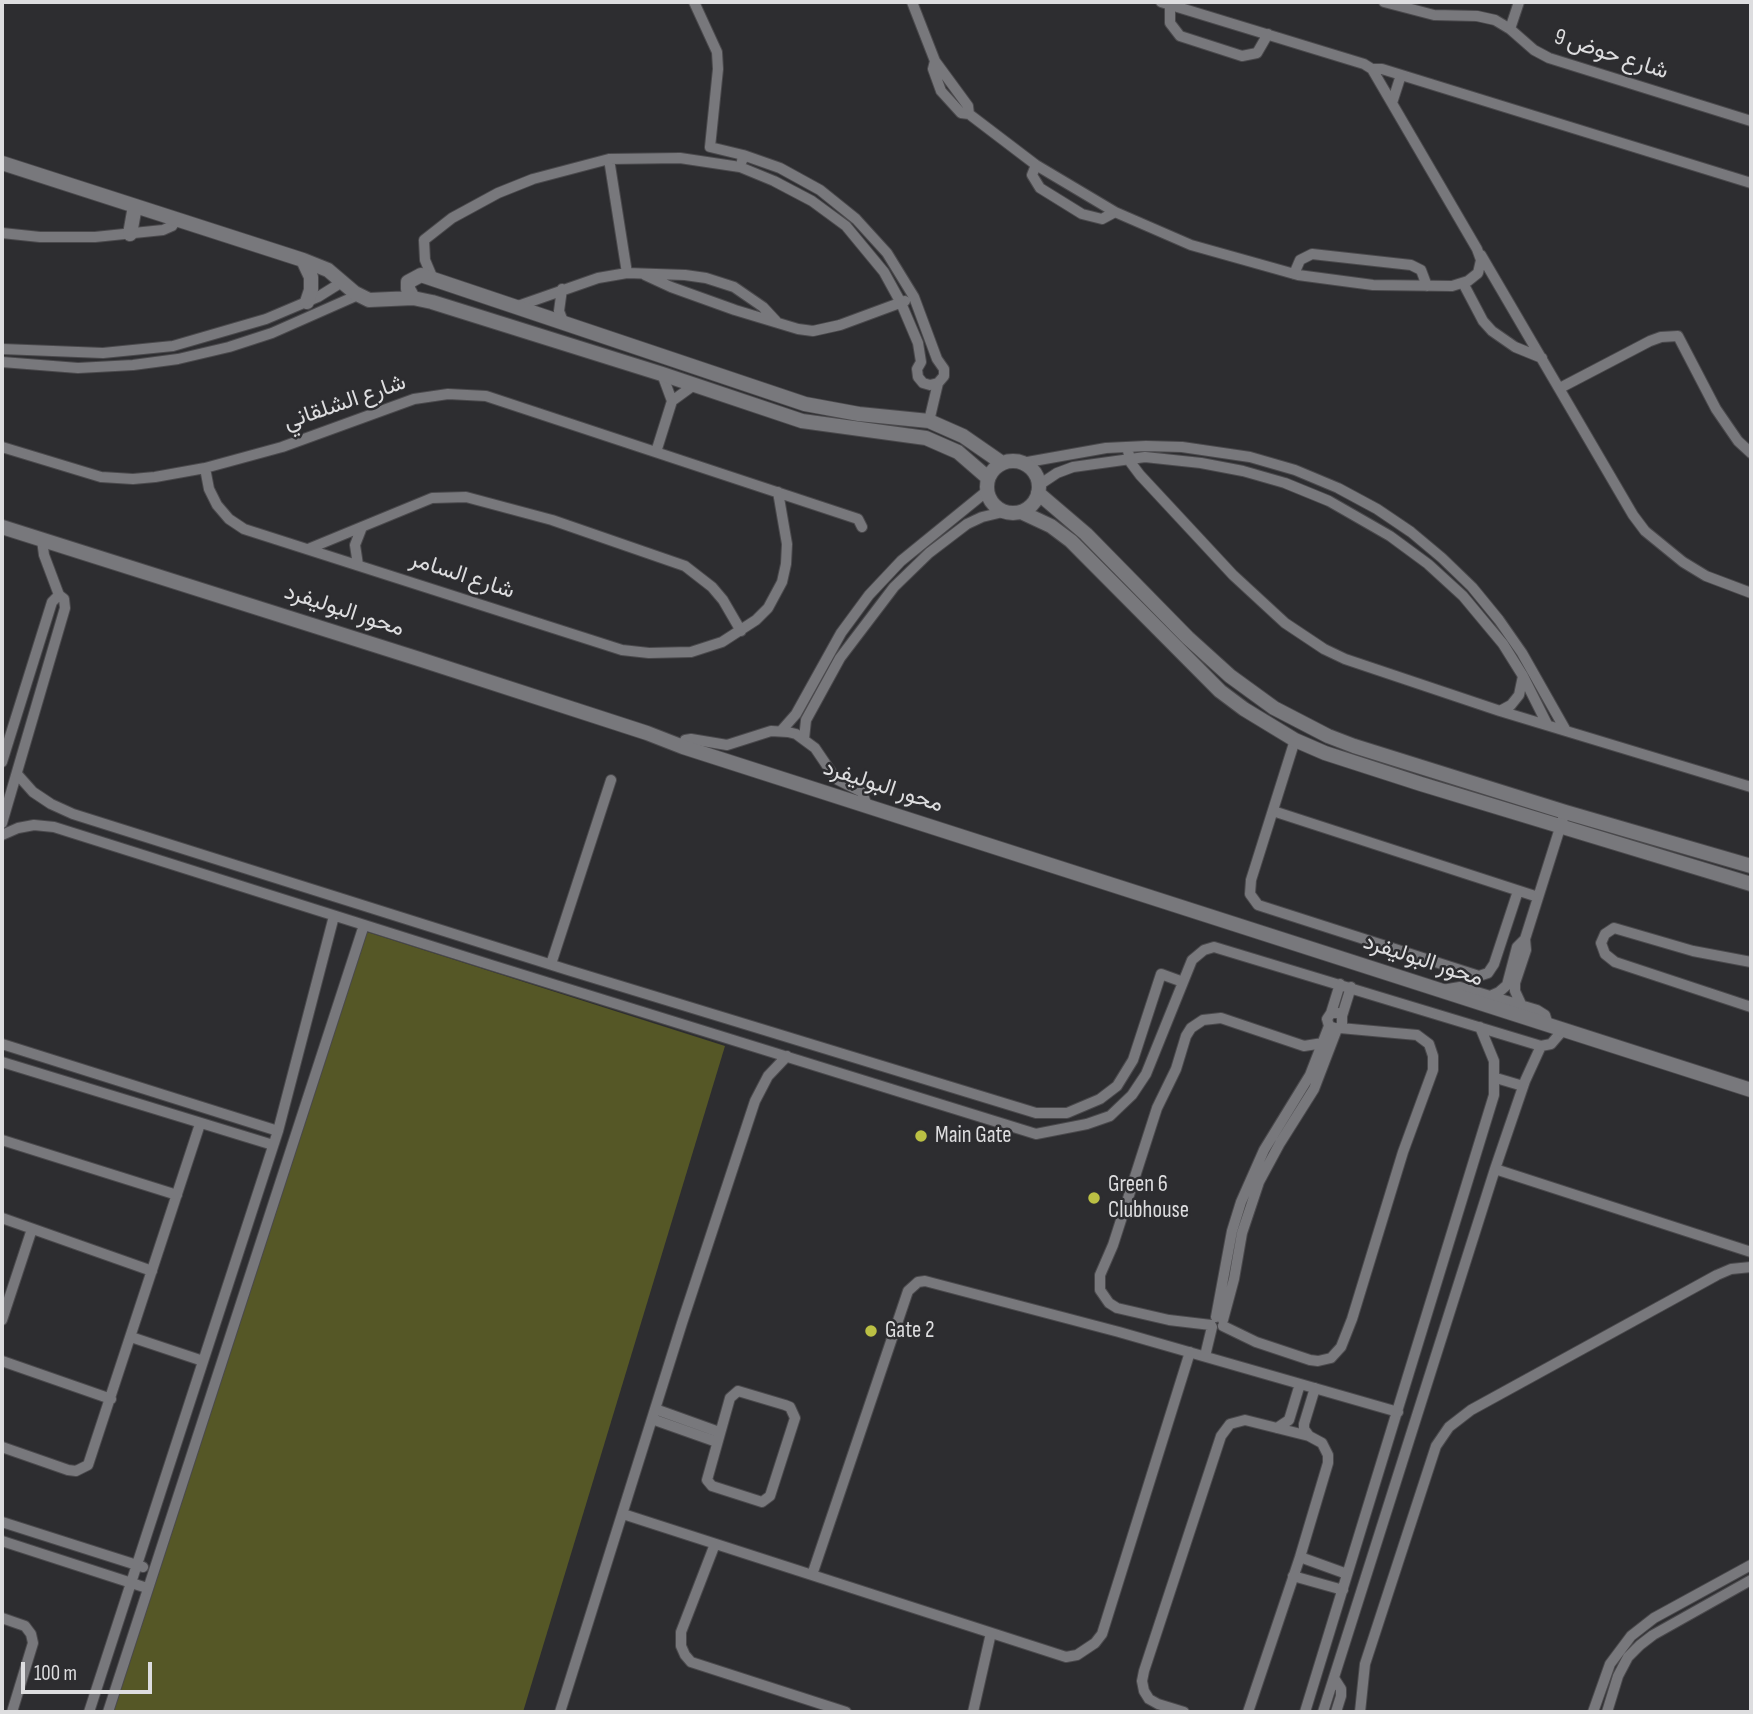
<!DOCTYPE html>
<meta charset="utf-8">
<style>
body{margin:0}
#map{position:relative;width:1753px;height:1714px;overflow:hidden;background:#2d2d30;font-family:"Sofia Sans Condensed",sans-serif}
canvas{display:block}
.frame{position:absolute;inset:0;border:4px solid #dddddf;pointer-events:none}
.scale{position:absolute;left:21px;top:1662px;width:131px;height:32px;box-sizing:border-box;border:4px solid #dddddf;border-top:0;padding-left:9px;font-size:21px;line-height:24px;white-space:nowrap;color:#dddddf;-webkit-text-stroke:5px #2d2d30;paint-order:stroke}
</style>
<div id="map">
<canvas width="1753" height="1714"></canvas>
<div class="frame"></div>
<div class="scale">100 m</div>
</div>
<script>
const g = document.querySelector('canvas').getContext('2d');
g.lineJoin = 'round';
function fill(path, color) {
  g.fillStyle = color;
  g.fill(path, 'evenodd');
}
function toPath(rows) {
  const path = new Path2D();
  for (const r of rows) {
    if (r.length === 3) {
      path.moveTo(r[0] + r[2], r[1]);
      path.arc(r[0], r[1], r[2], 0, 2 * Math.PI);
      continue;
    }
    path.moveTo(r[0], r[1]);
    for (let i = 2; i < r.length; i += 2) path.lineTo(r[i], r[i + 1]);
  }
  return path;
}
function strokePath(path, color, width, dash) {
  g.strokeStyle = color;
  g.lineWidth = width;
  g.lineCap = dash ? 'butt' : 'round';
  g.setLineDash(dash || []);
  g.stroke(path);
}
function label(font, color, halo, rows, align = 'center') {
  g.font = font + ' "Sofia Sans Condensed",Vazirmatn,sans-serif';
  g.lineWidth = 5;
  g.setLineDash([]);
  g.textBaseline = 'middle';
  g.strokeStyle = halo;
  g.fillStyle = color;
  for (const [text, x, y, turn = 0] of rows) {
    g.save();
    g.translate(x, y);
    g.rotate((+turn || 0) * Math.PI / 180);
    g.textAlign = isNaN(turn) ? turn : align;
    if (halo) g.strokeText(text, 0, 0);
    g.fillText(text, 0, 0);
    g.restore();
  }
}
const green = toPath([
 [367,932,725,1046,523,1712,113,1712]
]);
const minor = toPath([
 [694,2,717,52,718,69,710,147,743,155,742,161],
 [912,2,935,61,968,106,969,114],
 [1384,2,1434,15,1477,16,1495,20,1510,29,1534,50,1549,58,1751,121],
 [1170,4,1170,23,1180,36,1242,56,1257,53,1268,34],
 [1510,29,1519,2],
 [935,61,933,69,941,91,961,113,969,114,1036,165,1115,212,1191,245,1298,275,1373,285,1452,286,1468,281,1478,273,1481,260,1477,249,1372,69,1364,64,1161,2],
 [1372,69,1382,69,1751,183],
 [1392,103,1401,75],
 [743,155,780,168,820,190,856,219,887,253,914,297,937,359,944,369,944,376,938,383,929,421],
 [609,159,627,273],
 [1036,165,1032,175,1040,188,1082,214,1102,219,1115,212],
 [2,233,40,237,95,237,163,230,172,226,177,219],
 [1481,255,1633,515,1645,531,1683,562,1706,576,1751,593],
 [1294,274,1300,260,1312,254,1411,265,1421,270,1427,286],
 [645,275,671,287,735,310,798,329,813,331,840,325,905,301],
 [433,279,425,260,424,240,452,218,498,193,533,179,609,159,680,158,740,167,774,181,812,201,846,226,884,272,901,303,918,343,921,362,917,369,918,377,923,383,930,385,938,383],
 [1463,283,1483,321,1492,331,1515,347,1542,358],
 [562,289,559,311,564,324],
 [515,307,598,278,627,273,685,275,706,278,734,287,763,307,776,321],
 [2,349,103,353,173,346,266,319,318,297,342,282],
 [2,362,78,368,133,365,178,359,229,347,272,333,358,295],
 [662,374,672,401],
 [1560,388,1650,341,1661,337,1678,336,1716,409,1738,441,1751,453],
 [2,447,101,477,133,479,155,477,205,468,282,447,414,399,448,394,486,396,858,519,862,527],
 [1127,447,1131,463,1140,475,1233,575,1285,623,1324,649,1345,659,1500,711,1751,787],
 [656,452,672,401,694,385],
 [1022,463,1106,448,1146,446,1182,447,1250,457,1295,470,1338,488,1377,509,1411,532,1442,558,1472,587,1499,620,1522,653,1565,729],
 [205,468,209,489,217,505,229,519,244,529,622,650,649,653,691,652,722,642,756,620,768,608,782,582,786,564,787,544,778,492],
 [1039,485,1057,473,1073,467,1145,457,1201,463,1243,471,1285,483,1329,501,1390,536,1428,564,1463,596,1503,644,1523,676,1547,724],
 [308,549,432,498,466,497,552,520,685,566,712,587,723,600,741,631],
 [358,565,355,545,362,527],
 [1500,711,1511,705,1519,695,1523,676],
 [781,731,796,714,841,633,869,595,901,561,987,491],
 [804,739,806,720,840,658,894,587,929,553,967,524,982,517,1003,512],
 [1295,740,1251,880,1250,894,1258,905,1479,976,1488,973,1494,964,1518,891],
 [683,747,685,740,691,739,727,745,771,731,788,732,796,734,815,748,836,779,862,792,867,806],
 [2,762,52,602,59,595],
 [17,774,33,792,51,804,73,814,568,970,1036,1113,1067,1113,1100,1099,1117,1086,1133,1060,1161,974,1183,982],
 [1273,811,1538,897],
 [2,823,65,608,64,599,59,595,44,555,42,540],
 [2,835,18,828,34,825,54,827,491,965,1036,1134,1087,1124,1110,1116,1132,1095,1146,1074,1192,960,1204,950,1214,947,1541,1046,1551,1044,1563,1030],
 [1751,962,1693,951,1614,928,1605,934,1601,943,1605,954,1615,962,1751,1007],
 [551,964,611,780],
 [1442,990,1460,987,1537,1010,1545,1015,1548,1025],
 [1490,996,1499,992,1507,985,1517,947,1525,939],
 [1521,1004,1515,991,1515,983,1526,950,1525,939,1565,812],
 [1331,1013,1340,984],
 [1342,1016,1338,1013,1331,1013,1327,1019,1329,1026,1337,1029,1342,1025,1342,1016,1351,987],
 [2,1044,278,1131],
 [2,1062,273,1145],
 [1496,1078,1523,1086],
 [2,1140,177,1195],
 [1495,1169,1751,1252],
 [2,1218,152,1271],
 [1216,1317,1232,1231,1241,1202,1264,1150,1310,1075,1329,1026],
 [2,1320,32,1229],
 [1223,1320,1234,1279,1242,1233,1259,1182,1280,1143,1314,1089,1337,1029],
 [1211,1325,1169,1320,1117,1308,1109,1303,1100,1290,1100,1275,1113,1245,1157,1108,1176,1069,1186,1036,1191,1028,1203,1020,1221,1018,1304,1046,1323,1043],
 [1223,1326,1256,1342,1310,1360,1318,1361,1331,1358,1341,1347,1352,1319,1403,1152,1433,1070,1433,1056,1429,1044,1417,1035,1340,1028],
 [131,1337,203,1361],
 [1205,1356,1212,1327],
 [2,1361,111,1399],
 [738,1391,785,1405,790,1407,795,1418,770,1496,762,1502,712,1486,707,1480,730,1398,738,1391],
 [655,1409,719,1432],
 [652,1419,717,1442],
 [1277,1428,1289,1420,1300,1384],
 [1309,1436,1304,1429,1304,1424,1315,1388],
 [2,1447,68,1470,76,1471,88,1465,200,1124],
 [623,1514,1066,1657,1077,1655,1095,1643,1102,1634,1190,1352],
 [2,1522,143,1567],
 [2,1541,147,1588],
 [715,1544,681,1632,681,1646,685,1655,691,1662,846,1712],
 [1300,1557,1347,1574],
 [812,1575,908,1291,918,1282,925,1281,1119,1332,1398,1412],
 [1293,1576,1343,1590],
 [2,1618,25,1626,31,1634,33,1643,12,1712],
 [1334,1678,1341,1689,1341,1696,1336,1712],
 [89,1712,278,1131,334,916],
 [108,1712,364,925],
 [560,1712,682,1323,755,1101,768,1076,787,1056],
 [973,1712,991,1633],
 [1184,1712,1158,1704,1149,1699,1144,1691,1142,1681,1144,1671,1221,1436,1230,1424,1245,1420,1309,1436,1322,1443,1328,1455,1328,1463,1300,1557,1248,1712],
 [1305,1712,1494,1095,1494,1061,1480,1027],
 [1323,1712,1495,1169,1525,1081,1541,1046],
 [1360,1712,1365,1664,1436,1446,1449,1427,1471,1410,1717,1275,1731,1269,1751,1267],
 [1593,1712,1610,1664,1631,1636,1654,1618,1751,1565],
 [1607,1712,1618,1676,1628,1657,1640,1645,1653,1635,1751,1580]
]);
const tertiary = toPath([
 [2,163,303,260,328,270,355,293,369,300,413,298,432,302,662,374,802,421,926,438,958,452,988,478],
 [130,234,135,206],
 [303,260,311,277,311,290,307,302],
 [413,298,408,289,408,282,421,275,805,404,859,414,929,421,963,436,1002,463],
 [1013,487,26],
 [1038,493,1086,534,1188,638,1230,676,1274,708,1328,736,1354,746,1565,812,1751,866],
 [1021,512,1051,526,1071,541,1220,691,1244,709,1295,740,1325,753,1421,784,1751,884],
 [2,527,419,659,647,733,683,747,1751,1090]
]);
const markers = [
 [921,1136,7,"#bbc044"],
 [1094,1198,7,"#bbc044"],
 [871,1331,7,"#bbc044"]
];
const streetNames = [
 ["شارع حوض 9",1611,55,18],
 ["شارع الشلقاني",345,403,-19],
 ["شارع السامر",462,576,18],
 ["محور البوليفرد",344,611,18],
 ["محور البوليفرد",883,787,18],
 ["محور البوليفرد",1423,961,18]
];
const poiNames = [
 ["Main Gate",935,1136],
 ["Green 6",1108,1185],
 ["Clubhouse",1108,1211],
 ["Gate 2",885,1331]
];
fill(green, '#555726');
strokePath(minor, '#4a494c', 12);
strokePath(tertiary, '#4a494c', 16);
strokePath(minor, '#78787c', 10);
strokePath(tertiary, '#78787c', 14);
for (const [x, y, r, color] of markers) {
  const dot = new Path2D();
  dot.arc(x, y, r, 0, 2 * Math.PI);
  g.fillStyle = color;
  g.fill(dot);
  strokePath(dot, '#2d2d30', 2.5);
}
label('23px', '#dddddf', '#2d2d30', streetNames);
label('23px', '#dddddf', '#2d2d30', poiNames, 'left');
</script>
